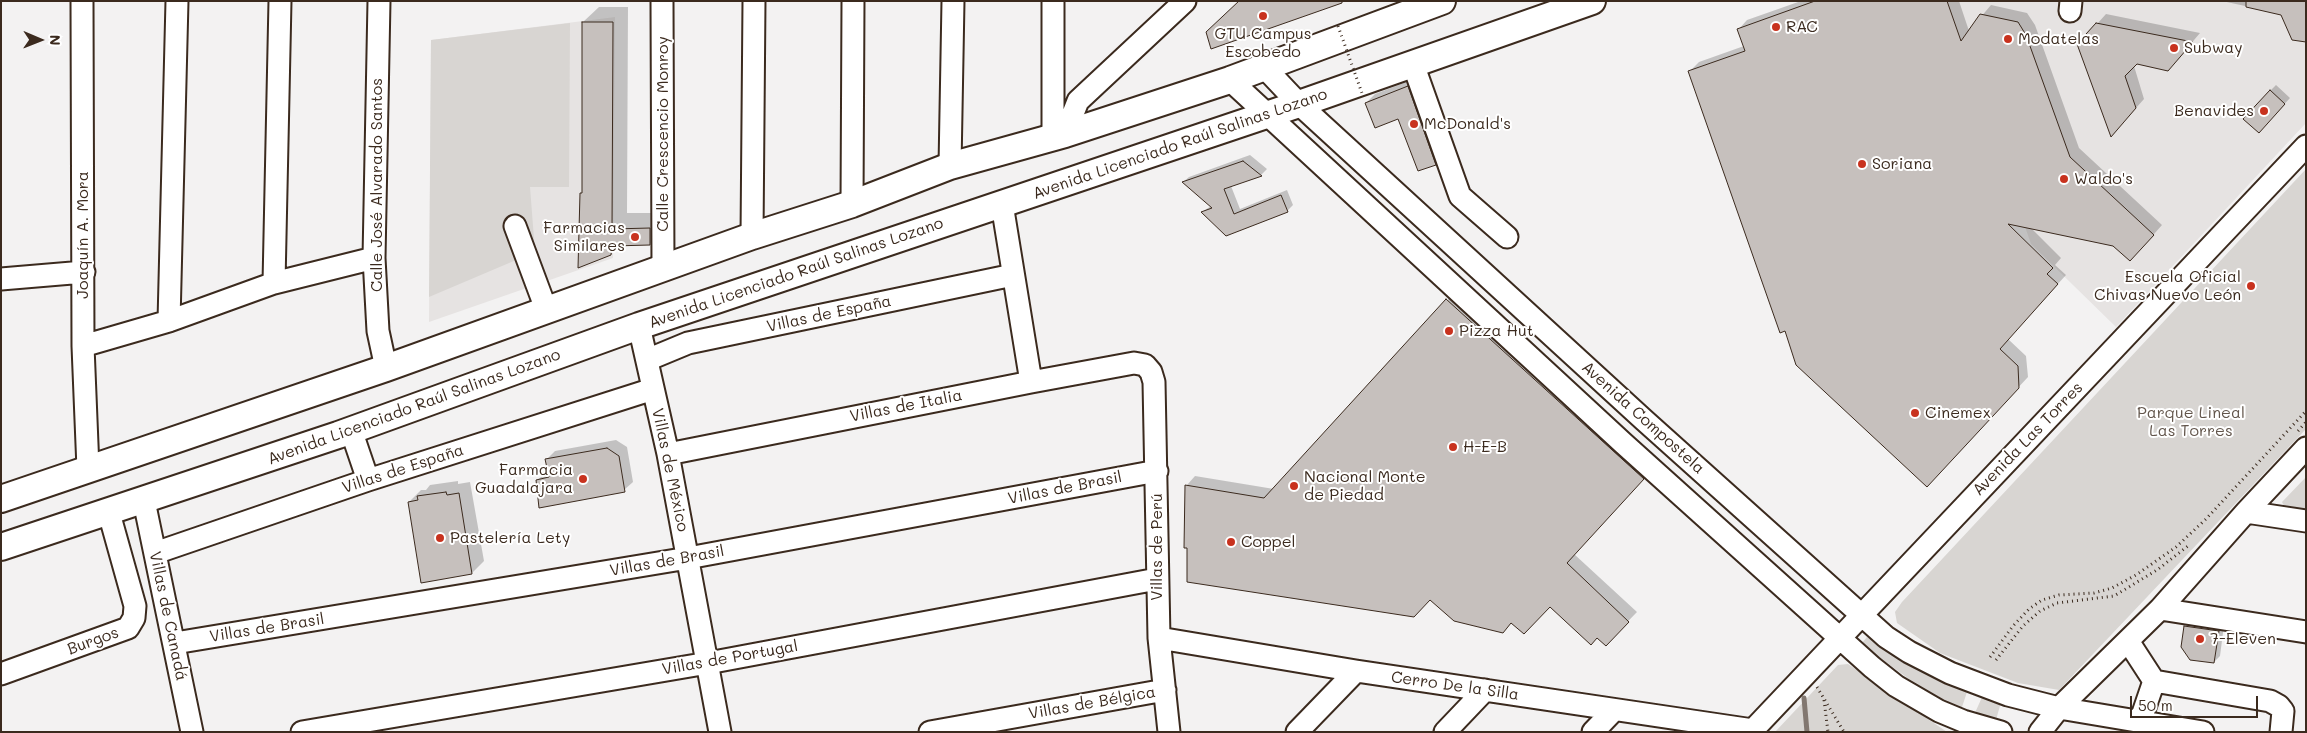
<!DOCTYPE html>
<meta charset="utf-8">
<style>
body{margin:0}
#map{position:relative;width:2307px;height:733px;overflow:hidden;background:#f3f2f2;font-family:Mali,sans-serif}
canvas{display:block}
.frame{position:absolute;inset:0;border:2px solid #3b2a1e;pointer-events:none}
.north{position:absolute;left:15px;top:15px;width:50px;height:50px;-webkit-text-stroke:4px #fff;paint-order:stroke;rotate:91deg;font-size:14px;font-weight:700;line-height:20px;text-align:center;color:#3b2a1e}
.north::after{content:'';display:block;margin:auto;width:18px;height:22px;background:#3b2a1e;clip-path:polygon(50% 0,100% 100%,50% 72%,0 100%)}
.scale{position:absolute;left:2130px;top:696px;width:128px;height:22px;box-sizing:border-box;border:2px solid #3b2a1e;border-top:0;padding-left:6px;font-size:15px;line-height:18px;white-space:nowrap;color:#3b2a1e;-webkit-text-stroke:4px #fff;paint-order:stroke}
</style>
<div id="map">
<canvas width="2307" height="733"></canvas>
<div class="frame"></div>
<div class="north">N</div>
<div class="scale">50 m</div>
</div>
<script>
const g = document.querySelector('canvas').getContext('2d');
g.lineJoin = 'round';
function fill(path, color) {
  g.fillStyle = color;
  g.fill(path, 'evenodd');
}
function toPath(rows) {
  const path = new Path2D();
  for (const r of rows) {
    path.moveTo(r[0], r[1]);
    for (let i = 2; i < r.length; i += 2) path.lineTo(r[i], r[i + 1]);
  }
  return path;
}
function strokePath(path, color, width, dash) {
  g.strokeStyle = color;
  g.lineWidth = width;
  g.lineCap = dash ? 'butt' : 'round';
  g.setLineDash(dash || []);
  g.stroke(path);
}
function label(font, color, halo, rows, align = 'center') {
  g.font = font + ' Mali,sans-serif';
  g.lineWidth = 4;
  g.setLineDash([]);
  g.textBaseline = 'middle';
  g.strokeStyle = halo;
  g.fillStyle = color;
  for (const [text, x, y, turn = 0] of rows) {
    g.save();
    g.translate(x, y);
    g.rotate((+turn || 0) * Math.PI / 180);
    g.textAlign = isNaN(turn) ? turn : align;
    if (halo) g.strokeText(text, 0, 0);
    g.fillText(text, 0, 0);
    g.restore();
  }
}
const built = toPath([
 [1946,1,2306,1,2306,123,2116,327,2031,244],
 [615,17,613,258,429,322,431,40]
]);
const green = toPath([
 [570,23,569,187,530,187,535,252,429,297,431,40],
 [2306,169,2306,429,2059,690,2018,683,1940,653,1897,623,1895,612,1902,602],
 [2306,477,2306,513,2286,510,2282,502],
 [1867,637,1917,670,1968,689,1961,710,1909,679,1861,644],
 [1848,664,1947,732,1775,732,1838,665],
 [1983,695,2001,702,1996,720,1974,715]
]);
const shadow = toPath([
 [1801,1,1959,1,1969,31,1991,5,2027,13,2035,25,2079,148,2162,225,2139,251,2030,227,2061,258,2055,265,2066,275,2008,339,2026,356,2028,377,1936,476,1690,71,1699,62,1744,46,1738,30,1747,20],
 [2222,1,2306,1,2282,14],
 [599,7,628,7,627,213,665,213,666,229,650,244,620,245,611,254,581,194,583,191,583,22],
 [2106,14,2200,33,2177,60,2137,63,2134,66,2144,99,2112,135,2097,24],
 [1417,78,1444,155,1435,164,1399,118,1366,103,1375,94],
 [2276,85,2290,98,2264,126,2270,91],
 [1250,155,1267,169,1261,175,1231,186,1240,209,1287,190,1293,205,1287,211,1226,235,1202,212,1211,206,1183,182,1189,177],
 [1456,291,1652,469,1574,554,1637,612,1606,644,1550,606,1512,622,1503,632,1430,599,1186,546,1187,485,1195,476,1274,489],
 [616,440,627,447,633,482,624,490,537,480,549,471,546,460,555,451],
 [458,481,458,484,470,482,484,561,472,573,409,502,421,490,426,490,430,485],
 [2191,620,2224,625,2220,656,2214,662,2185,626]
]);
const stream = toPath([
 [1804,698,1807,732]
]);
const building = toPath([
 [1239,1,1342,1,1342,3,1211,49,1206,32,1239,1],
 [1815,1,1947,1,1961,41,1980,14,2018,22,2026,35,2070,157,2154,235,2130,261,2113,246,2008,224,2053,268,2047,274,2058,284,2000,349,2018,366,2019,388,1927,487,1796,365,1785,331,1780,333,1688,71,1745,51,1737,29,1815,1],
 [2246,1,2306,1,2306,42,2292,40,2281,15,2246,7,2246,1],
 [582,22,613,22,612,229,650,228,650,245,612,246,611,255,578,268,580,193,582,193,582,22],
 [2096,23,2193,42,2168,71,2137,64,2125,76,2136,108,2111,137,2077,44,2096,23],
 [1408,86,1436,165,1418,171,1398,119,1375,128,1365,103,1408,86],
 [2270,90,2285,104,2259,133,2243,119,2270,90],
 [1243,161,1262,176,1224,189,1234,214,1281,195,1288,212,1226,236,1201,212,1212,208,1182,182,1243,161],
 [1446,299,1644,479,1567,563,1629,622,1606,646,1597,638,1591,645,1550,607,1524,634,1511,623,1503,633,1454,621,1430,600,1414,617,1187,582,1187,548,1184,548,1185,485,1264,498,1446,299],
 [607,448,619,456,625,492,539,508,536,480,549,477,545,459,607,448],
 [446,492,447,495,459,493,472,574,421,583,408,502,418,500,417,496,446,492],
 [2184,626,2219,631,2214,663,2190,660,2181,647,2184,626]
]);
const path = toPath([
 [2298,431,2306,422],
 [1990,657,2013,626,2029,609,2042,600,2059,595,2094,593,2112,588,2136,575,2176,547,2206,519,2306,411],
 [1996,660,2023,626,2040,611,2057,603,2114,596,2157,570,2188,546],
 [1817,687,1844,732],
 [1824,700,1828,732]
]);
const minor = toPath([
 [82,1,83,346,88,469],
 [379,1,374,258,378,331,386,368],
 [662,1,663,268],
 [1053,1,1053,137],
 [2070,11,2071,1],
 [1413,64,1460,196,1507,237],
 [1265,68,1299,104,1644,420,1886,637,1909,652,1950,673,2008,695,2059,708,2203,732],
 [1230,80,1623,443,1872,667,1896,686,1939,711,1963,721,2001,732],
 [1065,134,1078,101,1185,1],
 [950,166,953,1],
 [852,204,853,1],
 [1002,204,1031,382],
 [515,226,546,309],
 [752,236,754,1],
 [1,279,84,272],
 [274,283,280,1],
 [169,321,177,1],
 [639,326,668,454,720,732],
 [83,346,169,321,274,283,374,258],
 [647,360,688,343,1013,275],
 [351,430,368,480],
 [668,454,1031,382,1134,363,1145,365,1151,372,1154,382,1159,638,1169,732],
 [144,501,192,732],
 [2246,512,2306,521],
 [155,553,368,480,653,389],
 [2160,609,2306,632],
 [1159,638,1356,671,1753,730],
 [2128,641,2154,681,2140,722],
 [175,643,688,558,1157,471],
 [1,674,128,628,134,618,135,606,109,513],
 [2154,681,2270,701,2279,706,2283,711,2281,732],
 [302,732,708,663,1157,579],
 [930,732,1165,690],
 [1297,732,1356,671],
 [1445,732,1485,690],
 [1593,732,1614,710],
 [1751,732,2306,146],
 [2040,732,2059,708,2160,609,2246,512,2306,448]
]);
const major = toPath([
 [1,499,386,368,752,236,852,204,950,166,1065,134,1230,80,1442,1],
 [1,547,338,435,639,326,1299,104,1592,1]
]);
const pathBridge = toPath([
 [1338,26,1363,96]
]);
const markers = [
 [1263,16,5,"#c8321e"],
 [1776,27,5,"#c8321e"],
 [2008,39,5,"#c8321e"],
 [2174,48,5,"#c8321e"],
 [2264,111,5,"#c8321e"],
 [1414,124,5,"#c8321e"],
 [1862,164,5,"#c8321e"],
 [2064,179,5,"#c8321e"],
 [635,237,5,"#c8321e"],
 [2251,286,5,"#c8321e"],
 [1449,331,5,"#c8321e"],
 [1915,413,5,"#c8321e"],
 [1453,447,5,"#c8321e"],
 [583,479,5,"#c8321e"],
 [1294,486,5,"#c8321e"],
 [440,538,5,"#c8321e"],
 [1231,542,5,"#c8321e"],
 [2200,639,5,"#c8321e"]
];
const poiNames = [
 ["RAC",1786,27],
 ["GTU Campus",1263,34,"center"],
 ["Escobedo",1263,52,"center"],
 ["Modatelas",2018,39],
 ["Subway",2184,48],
 ["Benavides",2254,111,"right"],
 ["McDonald's",1424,124],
 ["Soriana",1872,164],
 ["Waldo's",2074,179],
 ["Farmacias",625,228,"right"],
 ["Similares",625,246,"right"],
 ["Escuela Oficial",2241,277,"right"],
 ["Chivas Nuevo León",2241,295,"right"],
 ["Pizza Hut",1459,331],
 ["Cinemex",1925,413],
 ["H-E-B",1463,447],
 ["Farmacia",573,470,"right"],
 ["Guadalajara",573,488,"right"],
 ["Nacional Monte",1304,477],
 ["de Piedad",1304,495],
 ["Pastelería Lety",450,538],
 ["Coppel",1241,542],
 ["7-Eleven",2210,639]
];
const streetNames = [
 ["Calle Crescencio Monroy",663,134,-90],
 ["Avenida Licenciado Raúl Salinas Lozano",1180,144,-19],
 ["Calle José Alvarado Santos",377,185,-90],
 ["Joaquín A. Mora",83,235,-90],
 ["Avenida Licenciado Raúl Salinas Lozano",796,273,-19],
 ["Villas de España",829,314,-12],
 ["Villas de Italia",906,406,-11],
 ["Avenida Licenciado Raúl Salinas Lozano",414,407,-20],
 ["Avenida Compostela",1643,418,42],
 ["Avenida Las Torres",2028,439,-46],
 ["Villas de España",403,469,-18],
 ["Villas de México",670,470,78],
 ["Villas de Brasil",1065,488,-11],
 ["Villas de Perú",1157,547,-90],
 ["Villas de Brasil",667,561,-10],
 ["Villas de Canadá",168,616,78],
 ["Villas de Brasil",267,628,-9],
 ["Burgos",93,641,-20],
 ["Villas de Portugal",730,658,-10],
 ["Cerro De la Silla",1455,686,8],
 ["Villas de Bélgica",1092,703,-10]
];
const parkNames = [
 ["Parque Lineal",2191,413],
 ["Las Torres",2191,431]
];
fill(built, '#e6e3e2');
fill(green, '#d8d5d2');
fill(shadow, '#0003');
strokePath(stream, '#827770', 5);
fill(building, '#c6c0bd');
strokePath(building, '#3b2a1e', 1);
strokePath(minor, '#3b2a1e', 25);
strokePath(major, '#3b2a1e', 30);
strokePath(path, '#3b2a1e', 3, [1, 4]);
strokePath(minor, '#fff', 21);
strokePath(major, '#fff', 26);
strokePath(pathBridge, '#3b2a1e', 3, [1, 4]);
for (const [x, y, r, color] of markers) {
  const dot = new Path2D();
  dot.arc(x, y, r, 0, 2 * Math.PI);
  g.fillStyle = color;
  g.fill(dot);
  strokePath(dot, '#fff', 2);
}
label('16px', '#3b2a1e', '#fff', poiNames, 'left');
label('16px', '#3b2a1e', '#fff', streetNames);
label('16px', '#62554b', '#fff', parkNames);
</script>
